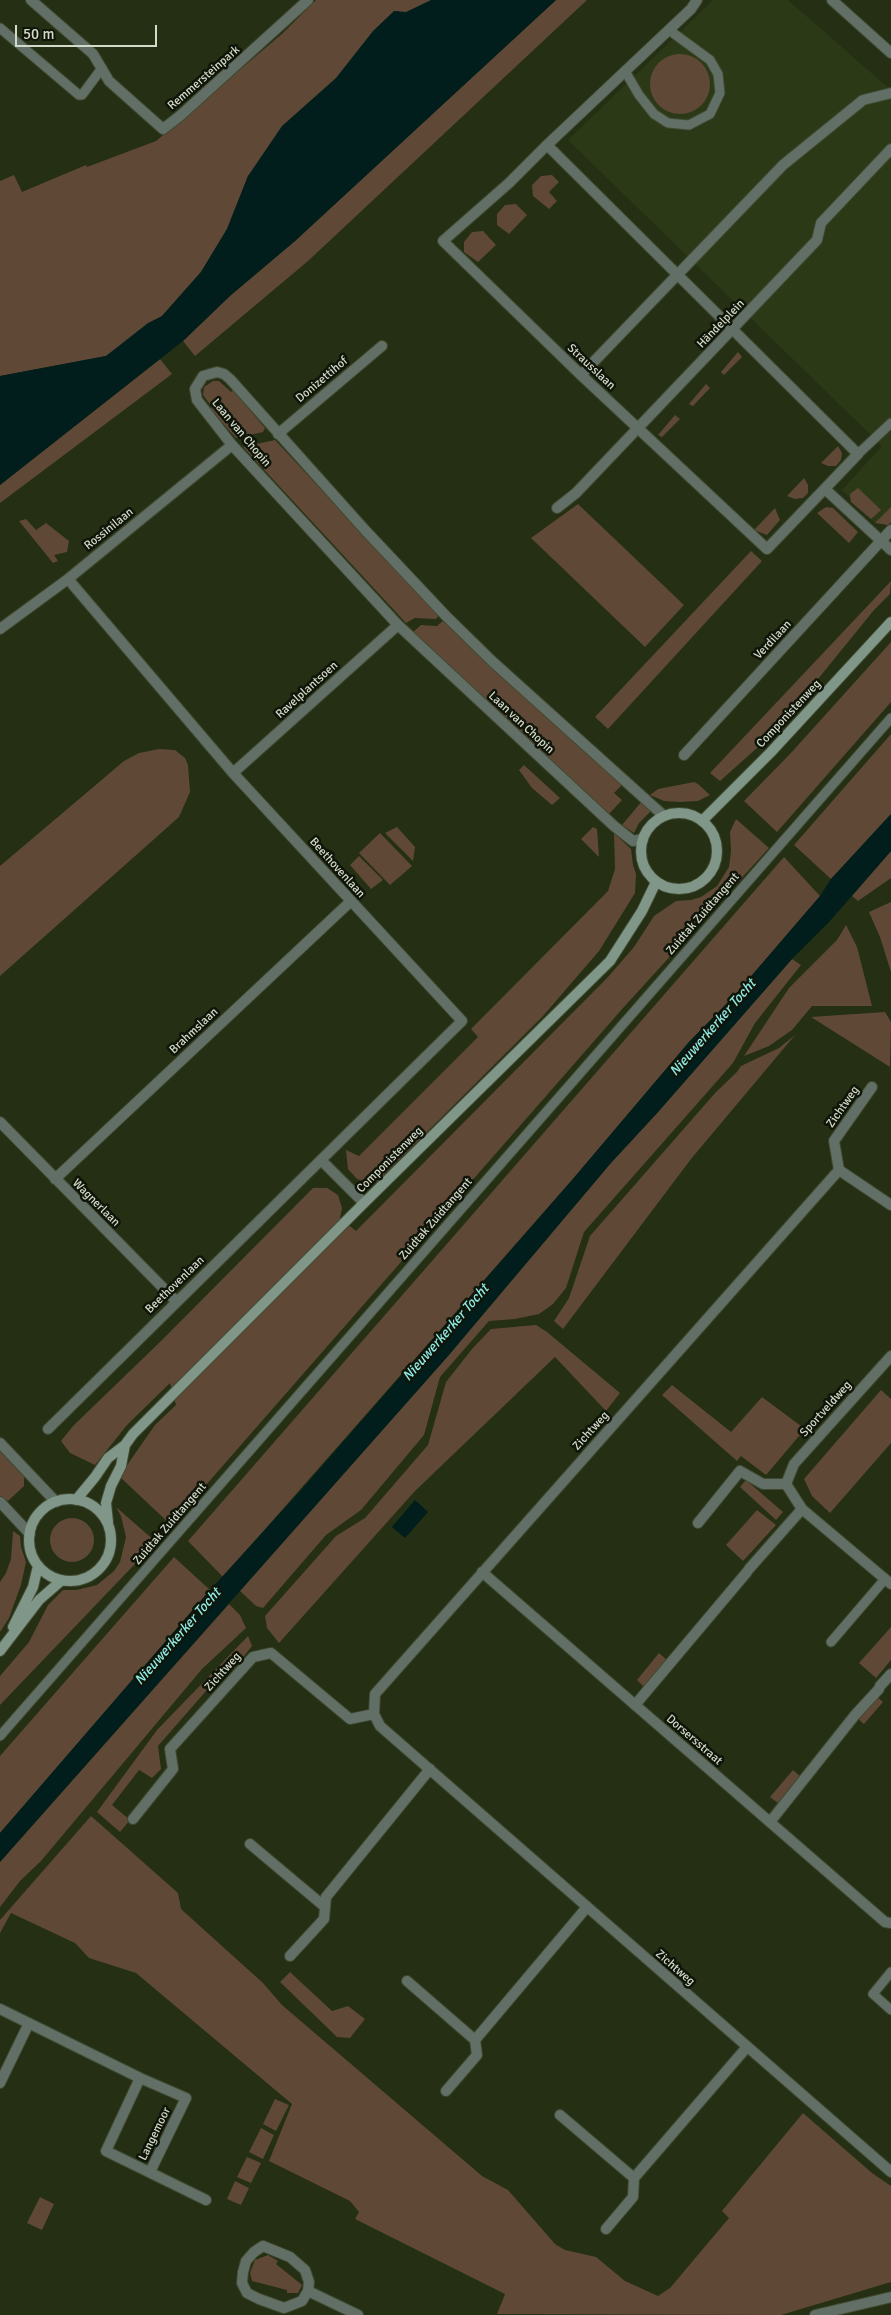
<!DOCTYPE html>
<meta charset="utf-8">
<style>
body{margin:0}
#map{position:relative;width:891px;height:2315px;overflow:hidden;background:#242f13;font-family:Signika,sans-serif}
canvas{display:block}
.scale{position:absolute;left:15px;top:25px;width:142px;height:22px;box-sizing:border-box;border:2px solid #d3dac9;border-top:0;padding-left:6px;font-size:15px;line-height:18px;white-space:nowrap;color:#d3dac9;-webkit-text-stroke:4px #101509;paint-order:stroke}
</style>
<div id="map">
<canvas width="891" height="2315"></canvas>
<div class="scale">50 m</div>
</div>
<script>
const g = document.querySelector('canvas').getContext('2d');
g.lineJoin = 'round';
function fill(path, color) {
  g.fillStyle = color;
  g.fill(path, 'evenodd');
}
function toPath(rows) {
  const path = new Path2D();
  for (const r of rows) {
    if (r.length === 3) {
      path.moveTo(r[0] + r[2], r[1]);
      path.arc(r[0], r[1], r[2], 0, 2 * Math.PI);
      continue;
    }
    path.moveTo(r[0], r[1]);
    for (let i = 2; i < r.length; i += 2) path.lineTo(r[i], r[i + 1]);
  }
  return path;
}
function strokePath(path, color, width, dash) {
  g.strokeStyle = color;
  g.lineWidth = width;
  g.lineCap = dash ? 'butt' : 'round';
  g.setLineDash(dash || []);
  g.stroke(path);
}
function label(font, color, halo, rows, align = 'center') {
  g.font = font + ' Signika,sans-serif';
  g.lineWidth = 5;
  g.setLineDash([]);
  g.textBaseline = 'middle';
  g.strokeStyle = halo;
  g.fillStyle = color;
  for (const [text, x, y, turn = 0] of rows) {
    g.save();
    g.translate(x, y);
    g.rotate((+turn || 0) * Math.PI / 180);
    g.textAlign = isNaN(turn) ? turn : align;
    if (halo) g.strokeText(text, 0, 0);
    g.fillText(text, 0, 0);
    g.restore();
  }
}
const built = toPath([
 [713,0,788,0,891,90,891,520,875,523,842,490,882,446,568,140]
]);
const green = toPath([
 [316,0,446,0,406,19,399,11,394,11,375,49,248,176,227,229,201,272,162,316,106,356,0,376,0,181,14,175,22,192,86,165,87,167,156,141,283,33],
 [556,0,587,0,308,261,195,356,183,341,231,295,295,241],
 [680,84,30],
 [552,175,559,182,549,192,557,201,549,209,533,196,532,185,541,176],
 [516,204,527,215,509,234,497,225,497,214,505,205],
 [483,231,496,245,478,262,464,252,464,242,472,232],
 [738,352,742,357,724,375,721,372],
 [160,359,172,374,0,503,0,485],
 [213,381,219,381,231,392,233,390,265,428,263,432,236,438,210,409,212,407,203,395,204,387],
 [706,384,710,388,693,406,689,404],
 [675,415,680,419,662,437,658,435],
 [275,440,439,615,436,619,415,618,406,623,243,447],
 [838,446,842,453,841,460,836,466,828,466,821,463],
 [804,478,808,485,808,493,803,498,795,499,787,496],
 [858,488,881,510,871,519,851,502,850,494],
 [578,504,684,605,645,647,531,538],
 [826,507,833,508,858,532,849,543,817,513],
 [891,507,891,522,888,525,875,523],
 [775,508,780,520,767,535,754,530],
 [26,519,36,530,46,523,69,541,67,552,54,555,58,561,53,563,19,521],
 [751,551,762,561,608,729,595,717],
 [891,581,890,594,874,610,775,732,720,781,710,773],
 [444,620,622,785,614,793,622,800,609,814,413,632,421,625,437,626],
 [891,642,891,702,777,832,744,801,790,754],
 [891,734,891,814,831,879,794,845],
 [159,749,175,750,185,758,188,765,190,792,179,817,0,976,0,866,124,761,139,753],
 [524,765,560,798,552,805,532,788,519,770],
 [694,782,698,784,710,795,698,801,680,802,664,801,650,795,658,789],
 [642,801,651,811,639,823,634,833,622,825],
 [736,819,769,848,623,1008,171,1525,121,1478,125,1468,155,1425,176,1405,170,1383,127,1425,95,1465,70,1453,61,1441,73,1426,161,1341,313,1188,327,1188,338,1195,342,1208,340,1218,356,1231,608,977,634,947,654,916,676,901,691,900,701,897,717,886,729,867,731,851,730,832],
 [397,827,415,847,413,861,385,833],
 [593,827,597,829,599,857,581,839],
 [380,833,412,866,390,885,359,853],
 [614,833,631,849,633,865,636,874,635,893,599,951,543,1016,378,1181,371,1183,357,1179,348,1169,346,1150,359,1156,478,1037,471,1029,608,891,615,869],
 [891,851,891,878,858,901,852,896],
 [359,856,383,880,371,889,350,865],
 [784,857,820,896,735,995,689,1042,572,1180,223,1577,188,1541],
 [891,902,891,972,880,937,869,912],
 [846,925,857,947,872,1006,812,1006,792,1030,769,1046,744,1056,789,988,837,940],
 [792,959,801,965,755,1023,733,1063,584,1232,566,1288,553,1304,539,1314,515,1319,489,1321,440,1377,424,1435,361,1510,326,1535,263,1608,256,1606,240,1591,448,1356,610,1164,658,1112],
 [885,1012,891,1022,890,1067,811,1017],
 [795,1035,691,1159,563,1329,554,1321,569,1298,590,1236,716,1092,737,1072,741,1066,779,1048],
 [536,1325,547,1332,620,1393,606,1411,555,1357,415,1491,279,1643,267,1628,265,1616,336,1536,365,1518,428,1445,446,1382,472,1349,491,1329],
 [672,1385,731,1432,762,1397,805,1429,766,1475,741,1456,737,1461,662,1395],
 [881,1390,891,1399,891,1443,830,1513,812,1496,804,1479],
 [0,1451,24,1476,24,1486,8,1501,0,1496],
 [746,1480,783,1512,776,1520,740,1487],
 [116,1507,156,1542,0,1705,0,1676,29,1642,48,1605,63,1590,76,1590,97,1585,114,1571,120,1562,126,1537,121,1516],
 [757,1510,776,1525,743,1561,726,1545],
 [72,1540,22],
 [13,1531,20,1536,21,1547,26,1562,21,1585,9,1618,0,1632,0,1582,6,1573,11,1559],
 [174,1557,210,1590,0,1833,0,1756],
 [229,1604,240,1615,246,1628,202,1669,41,1861,20,1881,0,1907,0,1862],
 [891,1627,891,1660,876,1678,859,1663],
 [248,1636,252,1646,233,1670,227,1667,158,1746,161,1769,152,1778,139,1770,112,1805,130,1820,120,1832,97,1812,157,1730],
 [659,1653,667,1660,644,1687,637,1680],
 [875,1695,883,1702,864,1724,856,1717],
 [793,1770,802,1778,779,1804,770,1797],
 [91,1816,178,1893,181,1909,263,1983,282,2005,482,2176,508,2190,555,2244,565,2250,596,2257,625,2281,658,2296,670,2288,729,2218,722,2211,803,2113,872,2173,891,2186,891,2282,781,2315,497,2314,505,2294,355,2219,359,2212,350,2201,269,2161,292,2104,136,1973,89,1958,75,1943,11,1913,0,1933,0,1920],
 [290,1972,332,2011,348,2006,365,2019,350,2038,337,2037,280,1982],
 [275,2099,289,2105,276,2131,263,2124],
 [261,2128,274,2135,263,2159,249,2152],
 [247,2157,261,2163,251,2183,237,2177],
 [235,2181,249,2188,241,2205,227,2199],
 [40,2197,54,2204,42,2230,27,2223],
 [268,2255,278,2261,276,2264,302,2285,298,2293,287,2293,287,2290,252,2281,250,2273,255,2260]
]);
const water = toPath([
 [431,0,556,0,295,241,231,295,183,341,0,485,0,376,106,356,148,323,162,316,201,272,227,229,248,176,282,126,336,78,373,31,394,11,406,12],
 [891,814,891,851,829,922,792,959,658,1112,610,1164,448,1356,0,1862,0,1833,210,1590,301,1490,572,1180,689,1042,735,995,820,896,831,879],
 [415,1500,428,1512,405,1538,392,1527]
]);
const service = toPath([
 [0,28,79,95,82,95,102,68],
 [625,71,639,95,654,114,668,123,689,125,710,114,720,93,718,74,710,60,669,30],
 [858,454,891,423],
 [831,1642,885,1579],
 [0,1736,891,718],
 [891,1972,873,1994,891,2010]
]);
const pedestrian = toPath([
 [581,375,783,165,863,100,891,93],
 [557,508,576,493,817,240,821,223,891,149],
 [635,1705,747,1572],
 [770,1822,855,1715,879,1689]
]);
const minor = toPath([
 [31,0,93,54,109,81,163,129,181,115,308,0],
 [832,0,891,53],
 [547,145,858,454,767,549,581,375,443,241,509,183,547,145,691,9,697,0],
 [278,434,382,346],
 [825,489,891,550],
 [0,629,68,579,232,445],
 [684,755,891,530],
 [233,773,398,625],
 [643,839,633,841,614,826,398,625,232,445,197,400,195,389,203,376,217,372,224,374,230,379,365,530,446,616,493,662,664,816],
 [0,1122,176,1301],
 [321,1160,364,1203],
 [839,1170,834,1141,872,1087],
 [55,1179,350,902],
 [891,1356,794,1464,786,1484,802,1509,891,1584],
 [48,1429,462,1021,233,773,68,579],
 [0,1443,56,1502],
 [0,1502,30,1534],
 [698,1523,740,1471,763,1484,786,1484],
 [749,1569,802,1509],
 [482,1572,885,1922,891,1923],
 [880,1686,891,1674],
 [374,1714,380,1726,891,2172],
 [133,1819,173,1769,170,1749,253,1657,271,1653,350,1719,374,1714,375,1694,839,1170,891,1205],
 [250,1844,325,1907],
 [290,1956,324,1919,326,1897,430,1769],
 [407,1981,475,2040],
 [0,2009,140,2078,186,2098,150,2172],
 [140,2078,106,2151,206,2200],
 [0,2083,29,2023],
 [446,2091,477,2055,475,2040,587,1907],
 [560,2115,634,2178],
 [606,2229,633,2197,634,2178,747,2047],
 [263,2246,290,2257,305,2270,309,2282,308,2291,302,2301,284,2308,259,2299,247,2293,242,2283,243,2272,246,2261,254,2252,263,2246],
 [308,2291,358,2315]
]);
const tertiary = toPath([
 [815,2315,891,2297]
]);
const secondary = toPath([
 [679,851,38],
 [703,820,771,752,891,622],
 [70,1540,41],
 [76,1500,95,1477,108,1458,125,1445,133,1434,364,1203,610,961,642,911,656,882],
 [108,1522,106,1503,111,1486,121,1466,125,1445],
 [13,1627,33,1587,38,1566],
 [0,1651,39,1600,62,1580]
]);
const streetNames = [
 ["Remmersteinpark",204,78,-41],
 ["Händelplein",721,324,-46],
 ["Strausslaan",591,367,43],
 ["Donizettihof",322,380,-40],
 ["Laan van Chopin",241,433,50],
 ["Rossinilaan",109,529,-39],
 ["Verdilaan",773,640,-47],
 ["Ravelplantsoen",307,690,-42],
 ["Componistenweg",789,714,-47],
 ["Laan van Chopin",521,723,43],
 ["Beethovenlaan",337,868,48],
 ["Zuidtak Zuidtangent",703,914,-49],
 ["Brahmslaan",194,1031,-43],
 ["Zichtweg",843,1107,-55],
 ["Componistenweg",390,1160,-45],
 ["Wagnerlaan",96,1203,45],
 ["Zuidtak Zuidtangent",436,1219,-49],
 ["Beethovenlaan",175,1285,-44],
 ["Sportveldweg",826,1409,-48],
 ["Zichtweg",591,1431,-48],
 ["Zuidtak Zuidtangent",170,1524,-49],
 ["Zichtweg",223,1672,-48],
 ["Dorsersstraat",694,1740,41],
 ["Zichtweg",675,1968,41],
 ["Langemoor",155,2134,-64]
];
const waterNames = [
 ["Nieuwerkerker Tocht",713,1028,-49],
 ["Nieuwerkerker Tocht",446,1333,-49],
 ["Nieuwerkerker Tocht",178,1637,-49]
];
fill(built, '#2c3917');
fill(green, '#5f4936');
fill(water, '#011e1d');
strokePath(service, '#404a30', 11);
strokePath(pedestrian, '#404a30', 12);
strokePath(minor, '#404a30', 12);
strokePath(tertiary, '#404a30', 12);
strokePath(secondary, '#404a30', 12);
strokePath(service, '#616f66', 9);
strokePath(pedestrian, '#616f66', 10);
strokePath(minor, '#616f66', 10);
strokePath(tertiary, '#616f66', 10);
strokePath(secondary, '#7f9688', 10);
label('12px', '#d3dac9', '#101509', streetNames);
label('italic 14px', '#8febe6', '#101509', waterNames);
</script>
